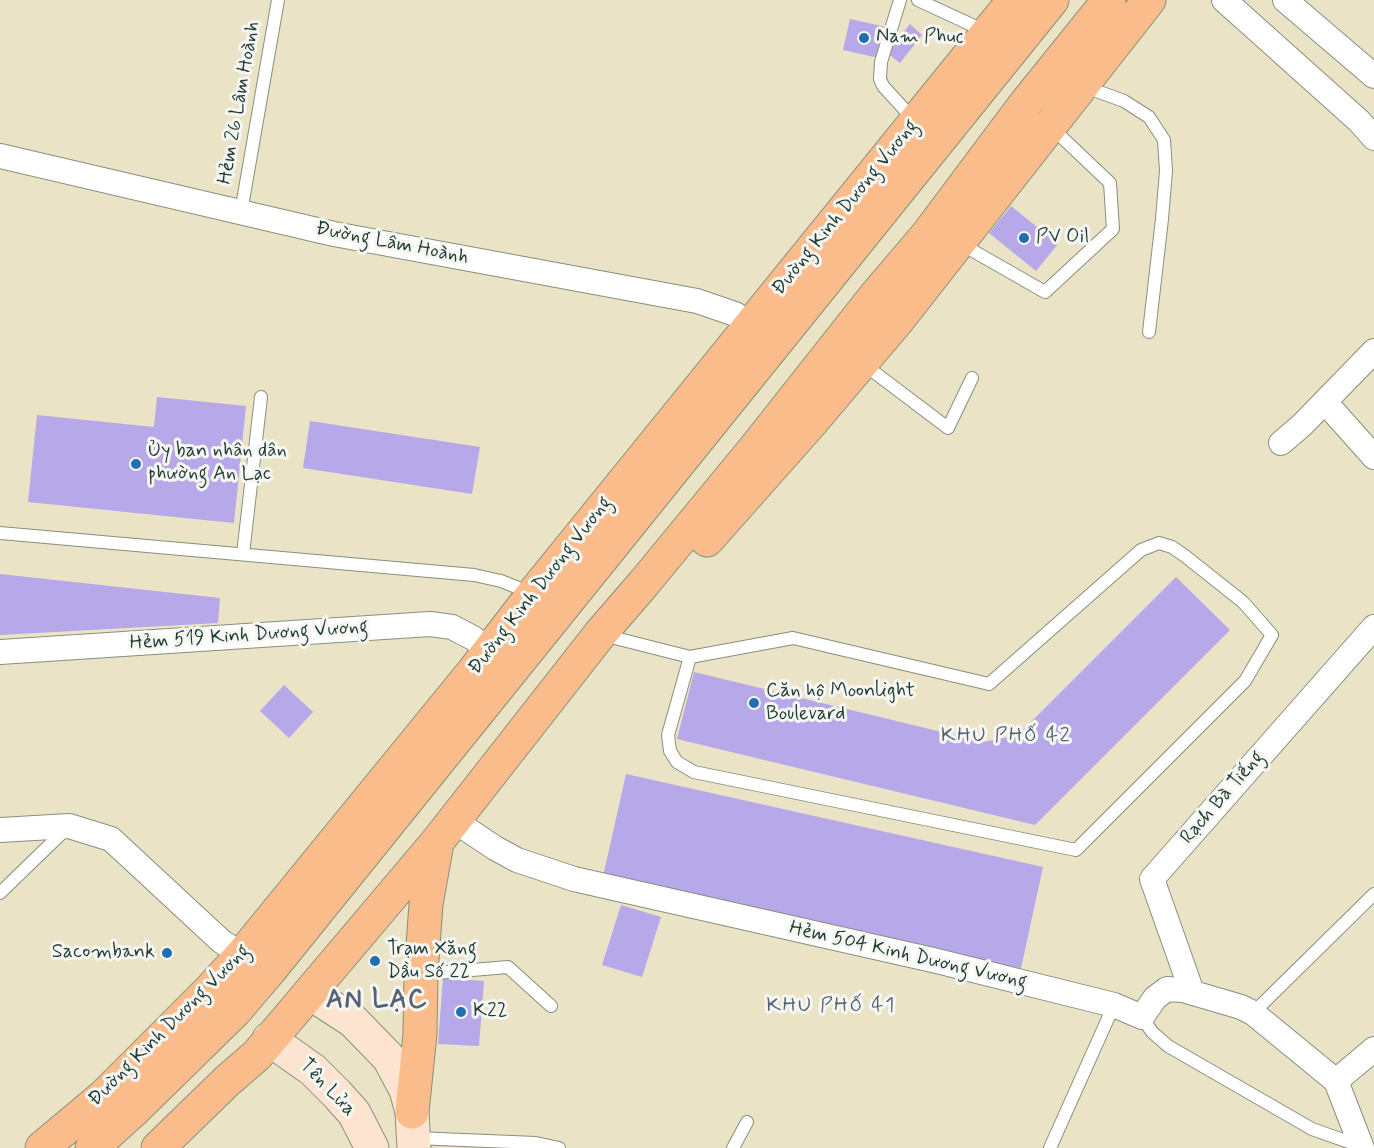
<!DOCTYPE html>
<meta charset="utf-8">
<style>
body{margin:0}
canvas{display:block;background:#ebe3c6}
</style>
<canvas width="1374" height="1148"></canvas>
<script>
const g = document.querySelector('canvas').getContext('2d');
g.lineJoin = 'round';
function fill(path, color) {
  g.fillStyle = color;
  g.fill(path, 'evenodd');
}
function toPath(rows) {
  const path = new Path2D();
  for (const r of rows) {
    path.moveTo(r[0], r[1]);
    for (let i = 2; i < r.length; i += 2) path.lineTo(r[i], r[i + 1]);
  }
  return path;
}
function strokePath(path, color, width, dash) {
  g.strokeStyle = color;
  g.lineWidth = width;
  g.lineCap = dash ? 'butt' : 'round';
  g.setLineDash(dash || []);
  g.stroke(path);
}
function label(font, color, halo, rows, align = 'center') {
  g.font = font + ' Mynerve,sans-serif';
  g.lineWidth = 6;
  g.setLineDash([]);
  g.textBaseline = 'middle';
  g.strokeStyle = halo;
  g.fillStyle = color;
  for (const [text, x, y, turn = 0] of rows) {
    g.save();
    g.translate(x, y);
    g.rotate((+turn || 0) * Math.PI / 180);
    g.textAlign = isNaN(turn) ? turn : align;
    if (halo) g.strokeText(text, 0, 0);
    g.fillText(text, 0, 0);
    g.restore();
  }
}
const building = toPath([
 [850,19,886,27,879,58,843,50],
 [910,24,922,35,900,63,887,53],
 [1011,206,1058,244,1036,271,989,233],
 [157,397,246,406,234,523,28,502,37,415,154,427],
 [310,421,480,447,472,494,303,468],
 [0,574,220,598,218,623,0,635],
 [1176,577,1230,630,1035,825,677,739,694,672,983,742,1018,735],
 [284,685,313,712,289,738,260,711],
 [626,774,1043,867,1018,982,600,890],
 [621,905,661,917,642,977,602,965],
 [443,978,484,981,479,1046,438,1044]
]);
const service = toPath([
 [900,0,881,62,880,79,883,86,915,121],
 [918,0,987,32],
 [1083,86,1124,101,1149,117,1164,140,1166,171,1162,219,1149,332],
 [241,212,278,0],
 [961,244,1045,292,1113,229,1110,183,1050,126],
 [862,363,948,428,972,378],
 [0,533,474,575,501,581,531,593],
 [243,554,261,397],
 [603,635,690,657,793,638,989,684,1141,550,1159,543,1172,547,1185,556,1243,602,1272,635,1245,681,1076,850,694,772,677,762,670,751,668,735,690,657],
 [0,893,66,829],
 [424,974,508,967,551,1006],
 [1253,1013,1374,894],
 [1142,1017,1152,1032,1168,1046,1312,1129,1360,1146],
 [415,1138,536,1143,559,1148],
 [733,1148,747,1122],
 [1050,1148,1114,1005]
]);
const minor = toPath([
 [1224,0,1359,121,1374,138],
 [1285,0,1374,76],
 [0,156,334,234,697,301,735,314,763,332],
 [1325,402,1374,457],
 [1281,443,1302,425,1374,351],
 [0,652,430,624,452,627,473,638,490,651],
 [453,820,495,848,517,860,574,879,937,961,1114,1005,1142,1017,1155,998,1167,989,1183,990,1241,1007,1253,1013,1336,1081,1362,1148],
 [0,830,69,826,111,839,221,941,242,955],
 [1192,992,1152,879,1374,627],
 [1336,1081,1374,1049]
]);
const secondary = toPath([
 [310,993,353,1021,389,1058,406,1090,412,1112,414,1148],
 [269,1039,313,1070,337,1094,354,1113,372,1148]
]);
const primary = toPath([
 [707,540,809,425,897,321,1149,0],
 [412,1112,420,1034,421,974,426,904,437,843],
 [42,1148,104,1096,209,991,242,955,473,672,533,594,1014,0],
 [92,1148,136,1108,235,1011,270,970,1052,0],
 [158,1148,227,1081,257,1055,437,842,600,634,644,583,756,447,876,295,928,234,1026,103,1109,0]
]);
const markers = [
 [864,38,6,"#1f6fb2"],
 [1024,238,6,"#1f6fb2"],
 [136,464,6,"#1f6fb2"],
 [754,703,6,"#1f6fb2"],
 [167,953,6,"#1f6fb2"],
 [375,961,6,"#1f6fb2"],
 [461,1012,6,"#1f6fb2"]
];
const poiNames = [
 ["Nam Phuc",876,38],
 ["PV Oil",1036,238],
 ["Ủy ban nhân dân",148,452],
 ["phường An Lạc",148,475],
 ["Căn hộ Moonlight",766,692],
 ["Boulevard",766,715],
 ["Trạm Xăng",387,950],
 ["Dầu Số 22",387,973],
 ["Sacombank",155,953,"right"],
 ["K22",473,1012]
];
const streetNames = [
 ["Hẻm 26 Lâm Hoành",240,103,-80],
 ["Đường Kinh Dương Vương",846,208,-51],
 ["Đường Lâm Hoành",392,244,11],
 ["Đường Kinh Dương Vương",541,586,-52],
 ["Hẻm 519 Kinh Dương Vương",249,636,-4],
 ["Rạch Bà Tiếng",1223,798,-49],
 ["Hẻm 504 Kinh Dương Vương",908,956,13],
 ["Đường Kinh Dương Vương",170,1026,-45],
 ["Tên Lửa",327,1088,46]
];
const neighbourhoodNames = [
 ["KHU PHỐ 42",1006,737],
 ["KHU PHỐ 41",831,1007]
];
const districtNames = [
 ["AN LẠC",377,1002]
];
fill(building, '#b6a8e9');
strokePath(service, '#85907d', 14);
strokePath(minor, '#85907d', 26);
strokePath(secondary, '#85907d', 35);
strokePath(primary, '#85907d', 35);
strokePath(service, '#fff', 12);
strokePath(minor, '#fff', 24);
strokePath(secondary, '#fde4d0', 33);
strokePath(primary, '#f9bc8a', 33);
for (const [x, y, r, color] of markers) {
  const dot = new Path2D();
  dot.arc(x, y, r, 0, 2 * Math.PI);
  g.fillStyle = color;
  g.fill(dot);
  strokePath(dot, '#f6f6f2', 2);
}
label('20px', '#1f3d34', '#f6f6f2', poiNames, 'left');
label('20px', '#1f3d34', '#f6f6f2', streetNames);
g.letterSpacing = '1.5px';
label('21px', '#546273', '#f6f6f2', neighbourhoodNames);
g.letterSpacing = '0px';
g.letterSpacing = '1.5px';
label('bold 26px', '#546273', '#f6f6f2', districtNames);
g.letterSpacing = '0px';
</script>
